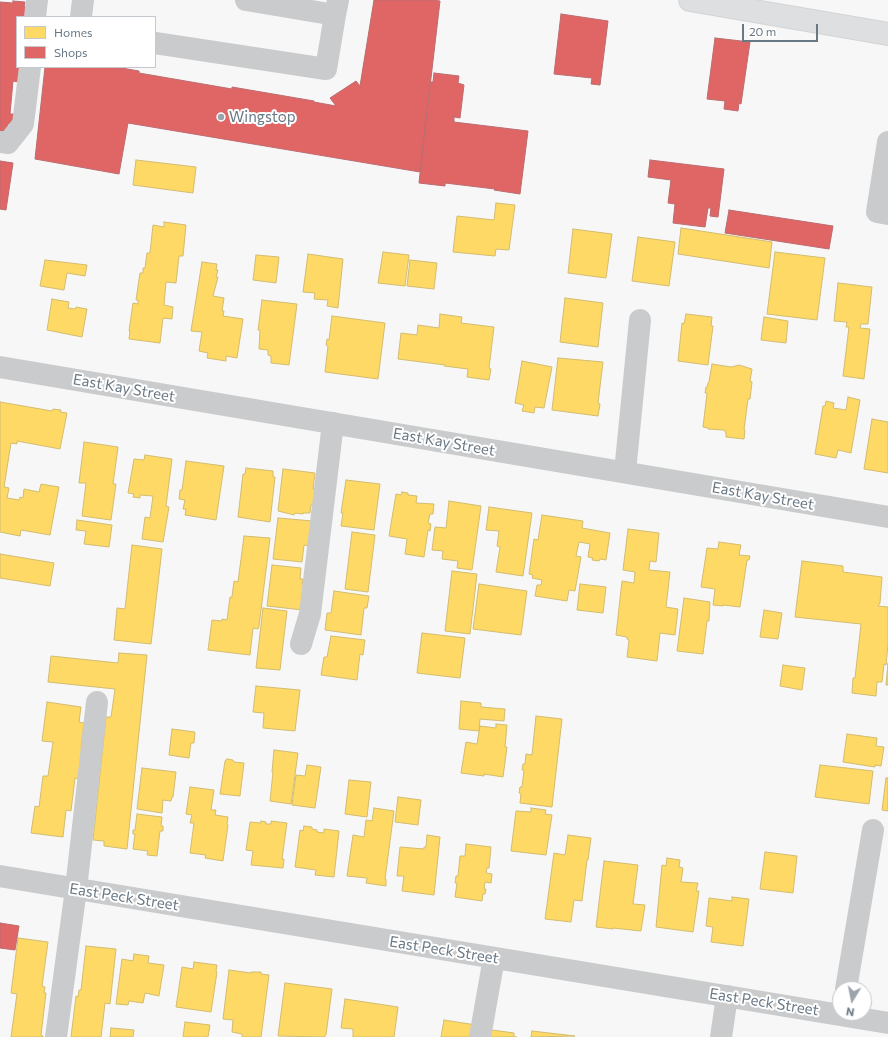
<!DOCTYPE html>
<style>
body{margin:0}
#map{position:relative;width:888px;height:1037px;overflow:hidden;background:#f7f7f7;font-family:Commissioner,sans-serif}
canvas{display:block}
.legend{position:absolute;left:16px;top:16px;width:140px;height:52px;box-sizing:border-box;background:#fff;border:1px solid #c3c9ce;margin:0;padding:5px 7px;list-style:none;font-size:12px;color:#697885}
.legend li{display:flex;align-items:center;gap:8px;height:20px}
.legend b{width:20px;border:1px solid #c3c9ce}
.north{position:absolute;left:832px;top:981px;width:40px;height:40px;box-sizing:border-box;background:#fff;border:1px solid #c3c9ce;border-radius:50%;rotate:190deg;font-size:11px;font-weight:700;line-height:16px;text-align:center;color:#697885}
.north::after{content:'';display:block;margin:auto;width:14px;height:18px;background:#9ba4ad;clip-path:polygon(50% 0,100% 100%,50% 72%,0 100%)}
.scale{position:absolute;left:742px;top:24px;width:76px;height:18px;box-sizing:border-box;border:2px solid #697885;border-top:0;padding-left:5px;font-size:12px;line-height:14px;white-space:nowrap;color:#697885;-webkit-text-stroke:3px #fff;paint-order:stroke}
</style>
<div id="map">
<canvas width="888" height="1037"></canvas>
<ul class="legend">
<li><b style="height:11px;background:#ffd966"></b>Homes</li>
<li><b style="height:11px;background:#e06666"></b>Shops</li>
</ul>
<div class="north">N</div>
<div class="scale">20 m</div>
</div>
<script>
const g = document.querySelector('canvas').getContext('2d');
g.lineJoin = 'round';
function fill(path, color) {
  g.fillStyle = color;
  g.fill(path, 'evenodd');
}
function toPath(rows) {
  const path = new Path2D();
  for (const r of rows) {
    path.moveTo(r[0], r[1]);
    for (let i = 2; i < r.length; i += 2) path.lineTo(r[i], r[i + 1]);
  }
  return path;
}
function strokePath(path, color, width, dash) {
  g.strokeStyle = color;
  g.lineWidth = width;
  g.lineCap = dash ? 'butt' : 'round';
  g.setLineDash(dash || []);
  g.stroke(path);
}
function label(font, color, halo, rows, align = 'center') {
  g.font = font + ' Commissioner,sans-serif';
  g.lineWidth = 4;
  g.setLineDash([]);
  g.textBaseline = 'middle';
  g.strokeStyle = halo;
  g.fillStyle = color;
  for (const [text, x, y, turn = 0] of rows) {
    g.save();
    g.translate(x, y);
    g.rotate((+turn || 0) * Math.PI / 180);
    g.textAlign = isNaN(turn) ? turn : align;
    if (halo) g.strokeText(text, 0, 0);
    g.fillText(text, 0, 0);
    g.restore();
  }
}
const homes = toPath([
 [136,160,196,167,193,193,133,185,136,160],
 [496,203,515,205,509,250,496,249,495,256,453,252,457,216,494,220,496,203],
 [164,222,186,225,183,256,179,256,176,283,166,282,164,305,173,307,172,319,163,318,160,343,129,339,130,331,129,331,133,303,138,304,138,300,136,300,140,273,143,273,143,268,145,268,147,253,150,253,153,225,164,227,164,222],
 [681,228,772,242,769,268,678,254,681,228],
 [573,229,612,234,606,278,568,273,573,229],
 [638,237,675,242,669,286,632,281,638,237],
 [383,252,409,255,405,286,378,283,383,252],
 [775,252,825,258,817,320,767,314,775,252],
 [308,254,343,259,338,308,327,306,328,300,314,299,315,293,303,292,308,254],
 [256,255,279,257,276,283,253,280,256,255],
 [45,260,87,265,85,276,67,273,64,290,40,286,45,260],
 [410,260,437,263,434,289,407,286,410,260],
 [202,262,217,264,216,270,218,270,216,277,218,277,213,296,224,298,222,311,224,311,223,316,243,319,237,358,226,356,226,361,207,358,208,353,199,351,202,332,191,331,202,262],
 [838,283,872,287,868,324,861,324,860,328,870,329,864,379,843,376,849,327,846,327,847,322,834,321,838,283],
 [565,298,603,303,598,347,560,342,565,298],
 [52,299,69,302,68,308,75,309,76,307,87,309,82,337,47,330,52,299],
 [262,300,297,304,289,365,271,363,271,356,268,355,268,350,259,349,260,330,258,330,262,300],
 [440,314,462,317,461,323,494,327,489,368,491,369,489,380,467,377,468,369,444,366,445,365,398,359,401,333,417,335,418,325,439,328,440,314],
 [686,314,712,317,711,326,713,326,708,365,678,361,682,323,684,324,686,314],
 [332,316,385,323,378,379,325,372,328,346,326,345,327,339,329,340,332,316],
 [764,317,788,321,786,343,761,340,764,317],
 [558,358,603,362,598,403,600,404,598,416,552,410,558,358],
 [522,361,552,367,544,408,535,407,534,413,522,411,524,405,515,403,522,361],
 [712,364,731,367,739,365,752,369,750,381,752,382,750,399,748,399,744,430,745,430,744,439,726,437,726,433,724,430,708,429,708,428,703,427,707,393,705,393,706,387,707,387,708,383,709,382,712,364],
 [848,397,860,400,851,453,838,450,836,458,815,454,823,406,825,406,826,401,834,403,833,408,846,410,848,397],
 [0,402,52,411,53,409,61,410,60,412,67,413,60,449,17,441,17,444,11,443,4,487,9,488,7,498,19,500,20,497,23,498,24,489,39,492,41,484,59,487,50,535,21,530,20,536,0,532,0,402],
 [872,419,888,422,888,473,864,469,872,419],
 [84,442,118,447,113,484,116,484,111,520,82,516,86,483,79,483,84,442],
 [145,455,172,459,166,506,169,507,163,542,142,539,145,517,150,518,153,496,140,495,140,498,133,497,134,494,128,493,134,459,144,460,145,455],
 [186,461,224,466,216,520,185,515,186,509,183,509,185,500,179,499,180,490,182,490,186,461],
 [246,468,273,471,273,477,275,477,270,522,238,517,243,474,245,474,246,468],
 [283,469,315,473,313,489,316,489,315,506,311,505,310,513,303,513,303,514,295,513,294,515,278,511,283,469],
 [346,480,380,484,374,530,341,526,343,513,341,513,346,480],
 [402,492,408,493,408,495,417,496,416,503,434,504,433,514,430,514,428,523,431,524,430,531,428,530,424,557,405,554,407,539,389,536,396,494,401,495,402,492],
 [449,501,481,506,472,570,457,568,458,561,442,559,443,551,432,550,435,527,446,528,449,501],
 [489,507,532,513,523,576,496,572,500,547,497,546,499,531,486,530,489,507],
 [542,515,583,521,582,528,610,533,606,560,600,559,599,561,592,560,593,558,588,557,590,544,579,542,576,556,581,557,575,591,569,590,567,601,535,596,537,585,541,585,542,580,532,578,533,575,529,574,534,539,538,540,542,515],
 [278,518,313,521,310,546,304,545,302,562,273,559,278,518],
 [77,520,112,525,109,547,84,544,86,531,76,530,77,520],
 [628,529,659,533,656,562,650,561,649,570,670,572,666,607,678,609,675,635,660,633,657,661,627,657,629,640,627,639,627,637,616,635,622,581,634,583,635,572,623,570,628,529],
 [352,532,375,535,368,592,345,589,352,532],
 [244,536,270,538,259,626,258,629,253,628,250,655,208,650,212,620,222,621,222,619,227,620,230,597,232,597,234,581,238,582,244,536],
 [719,542,741,545,739,555,750,556,749,560,747,560,740,607,723,605,723,606,713,605,715,589,701,587,707,548,718,549,719,542],
 [132,545,162,549,151,644,114,640,117,608,125,609,132,545],
 [0,554,54,563,50,586,0,578,0,554],
 [802,561,843,566,843,572,882,577,880,603,878,606,888,607,888,644,886,665,884,664,882,682,877,682,876,696,852,693,853,678,855,678,861,624,795,617,802,561],
 [272,565,301,568,300,579,303,579,302,584,305,585,303,610,267,606,272,565],
 [452,571,477,574,470,634,445,631,452,571],
 [479,584,527,591,521,635,473,629,479,584],
 [580,584,606,587,603,613,577,610,580,584],
 [334,591,369,596,367,608,364,608,361,635,325,630,327,613,331,613,334,591],
 [684,598,710,602,709,621,707,621,703,654,677,651,684,598],
 [263,608,287,611,280,670,256,668,263,608],
 [764,610,782,613,778,639,760,637,764,610],
 [422,633,465,638,460,678,417,673,422,633],
 [331,636,365,640,363,655,360,654,357,680,321,675,324,657,327,657,331,636],
 [119,653,147,655,127,849,104,846,104,841,93,840,106,717,111,717,115,689,48,682,51,656,118,663,119,653],
 [888,663,888,685,886,685,888,663],
 [783,665,805,668,802,690,780,686,783,665],
 [256,686,300,690,295,731,263,728,264,713,253,712,256,686],
 [461,701,481,703,481,707,505,709,504,721,480,719,479,731,459,729,461,701],
 [47,702,81,707,79,722,84,723,81,748,83,748,79,779,75,778,71,811,66,810,63,837,31,833,35,806,39,807,43,776,48,776,53,742,42,741,47,702],
 [536,716,562,719,552,807,520,803,521,794,519,793,520,787,522,787,524,770,522,770,523,764,525,764,526,754,532,755,536,716],
 [496,724,507,725,505,747,507,747,503,777,484,774,484,776,461,773,466,742,477,744,480,726,496,728,496,724],
 [172,729,195,732,194,743,191,743,189,758,169,755,172,729],
 [847,734,877,738,876,746,884,747,881,766,875,765,875,767,843,762,847,734],
 [274,750,298,753,291,804,270,801,273,772,272,772,274,750],
 [227,759,233,760,234,762,244,763,240,796,220,794,225,761,227,759],
 [307,765,321,767,315,808,292,805,296,775,305,776,307,765],
 [820,765,873,771,869,804,815,797,820,765],
 [142,768,176,772,173,797,172,797,171,801,163,800,162,813,137,809,142,768],
 [886,778,888,778,888,811,882,810,886,778],
 [349,780,371,782,367,817,345,814,349,780],
 [190,787,214,790,211,810,216,810,215,815,228,817,227,824,228,825,223,861,205,858,206,855,190,853,194,823,190,823,192,815,186,814,190,787],
 [398,797,421,800,418,825,395,822,398,797],
 [374,808,394,811,385,879,386,879,386,886,366,883,367,878,347,876,353,835,364,837,366,820,372,821,374,808],
 [531,808,546,810,545,814,552,815,546,855,511,851,516,811,531,812,531,808],
 [137,814,162,817,161,826,163,826,163,831,160,831,157,856,147,855,148,851,133,849,135,834,133,834,133,830,135,830,137,814],
 [261,821,266,822,266,824,271,824,271,821,287,823,282,859,284,859,283,868,251,865,253,851,246,850,250,822,261,823,261,821],
 [304,826,312,827,312,829,317,830,317,832,324,833,324,829,339,831,334,877,315,875,316,870,295,867,300,830,303,831,304,826],
 [427,835,440,837,434,895,402,891,404,876,397,876,400,847,424,849,424,847,426,847,427,835],
 [568,835,591,838,588,860,587,860,582,901,574,900,571,922,545,919,554,853,565,855,568,835],
 [466,844,491,847,489,868,487,868,486,873,492,874,491,883,485,882,484,889,486,889,485,894,483,894,482,901,455,897,457,883,455,883,456,876,458,876,460,856,465,856,466,844],
 [765,852,797,856,793,893,760,889,765,852],
 [667,858,680,860,679,867,683,868,681,882,698,883,696,891,699,891,693,932,656,927,662,865,666,866,667,858],
 [604,861,638,865,633,904,645,905,641,931,613,928,613,929,596,927,604,861],
 [732,897,749,899,743,946,711,942,713,927,706,926,709,898,732,901,732,897],
 [18,938,48,942,42,986,45,987,44,993,46,993,41,1035,43,1036,43,1037,11,1037,17,994,11,993,18,938],
 [86,946,116,949,110,1004,105,1003,101,1037,71,1037,76,996,78,997,79,990,81,990,86,946],
 [134,954,149,956,148,963,164,965,159,996,145,993,143,1003,129,1001,128,1005,116,1004,122,959,133,961,134,954],
 [194,962,217,965,216,971,217,972,211,1012,176,1007,182,967,193,969,194,962],
 [229,970,251,973,251,972,261,972,261,974,269,975,261,1037,242,1037,242,1034,232,1032,233,1020,223,1019,229,970],
 [285,983,332,989,326,1035,324,1037,278,1036,285,983],
 [345,999,398,1007,394,1037,353,1037,353,1029,341,1028,345,999],
 [444,1020,476,1025,475,1037,441,1037,444,1020],
 [185,1022,210,1025,208,1037,183,1037,185,1022],
 [111,1028,134,1030,133,1037,110,1037,111,1028],
 [485,1029,514,1033,514,1037,517,1037,484,1037,485,1029],
 [532,1031,575,1036,531,1037,532,1031]
]);
const shops = toPath([
 [374,0,433,0,440,1,420,172,128,123,119,174,35,159,45,67,116,67,139,71,139,73,232,89,232,87,314,101,314,102,336,106,330,98,356,81,360,86,374,0],
 [13,1,25,2,24,7,27,7,31,17,17,17,17,67,20,67,18,82,13,81,10,114,14,114,13,121,7,125,10,128,0,133,0,2,13,3,13,1],
 [561,14,608,21,600,85,591,84,592,78,554,74,561,14],
 [715,38,750,42,741,104,739,103,738,111,724,109,725,101,707,99,715,38],
 [434,73,459,76,458,83,464,85,460,118,454,117,454,122,528,131,520,194,494,190,495,189,445,183,445,186,419,183,430,82,433,82,434,73],
 [650,160,724,169,718,217,710,216,711,208,708,208,705,227,673,223,675,204,668,203,671,180,648,177,650,160],
 [0,161,13,163,6,210,0,209,0,161],
 [729,210,833,226,829,249,725,233,729,210],
 [0,923,19,926,15,950,0,948,0,923]
]);
const minor = toPath([
 [246,0,335,15,338,0],
 [35,17,37,0],
 [81,17,83,0],
 [155,43,326,69,335,15],
 [0,142,8,143,23,124,30,67],
 [888,142,877,212,888,214],
 [0,367,888,517],
 [625,472,640,320],
 [301,644,310,614,333,423],
 [0,876,888,1023],
 [846,989,873,830],
 [56,1037,76,889,97,702],
 [480,1037,494,958],
 [721,1037,727,996]
]);
const major = toPath([
 [690,0,888,34]
]);
const markers = [
 [221,117,4,"#9ba4ad"]
];
const poiNames = [
 ["Wingstop",229,117]
];
const streetNames = [
 ["East Kay Street",124,388,10],
 ["East Kay Street",444,442,10],
 ["East Kay Street",763,496,10],
 ["East Peck Street",124,897,9],
 ["East Peck Street",444,950,9],
 ["East Peck Street",764,1002,9]
];
fill(homes, '#ffd966');
strokePath(homes, '#d2bc6f', 1);
fill(shops, '#e06666');
strokePath(shops, '#bc6b6f', 1);
strokePath(major, '#d3d4d5', 24);
strokePath(minor, '#cacbcc', 22);
strokePath(major, '#dedfe0', 22);
for (const [x, y, r, color] of markers) {
  const dot = new Path2D();
  dot.arc(x, y, r, 0, 2 * Math.PI);
  g.fillStyle = color;
  g.fill(dot);
  strokePath(dot, '#fff', 1.5);
}
label('15px', '#697885', '#fff', poiNames, 'left');
label('15px', '#697885', '#fff', streetNames);
</script>
